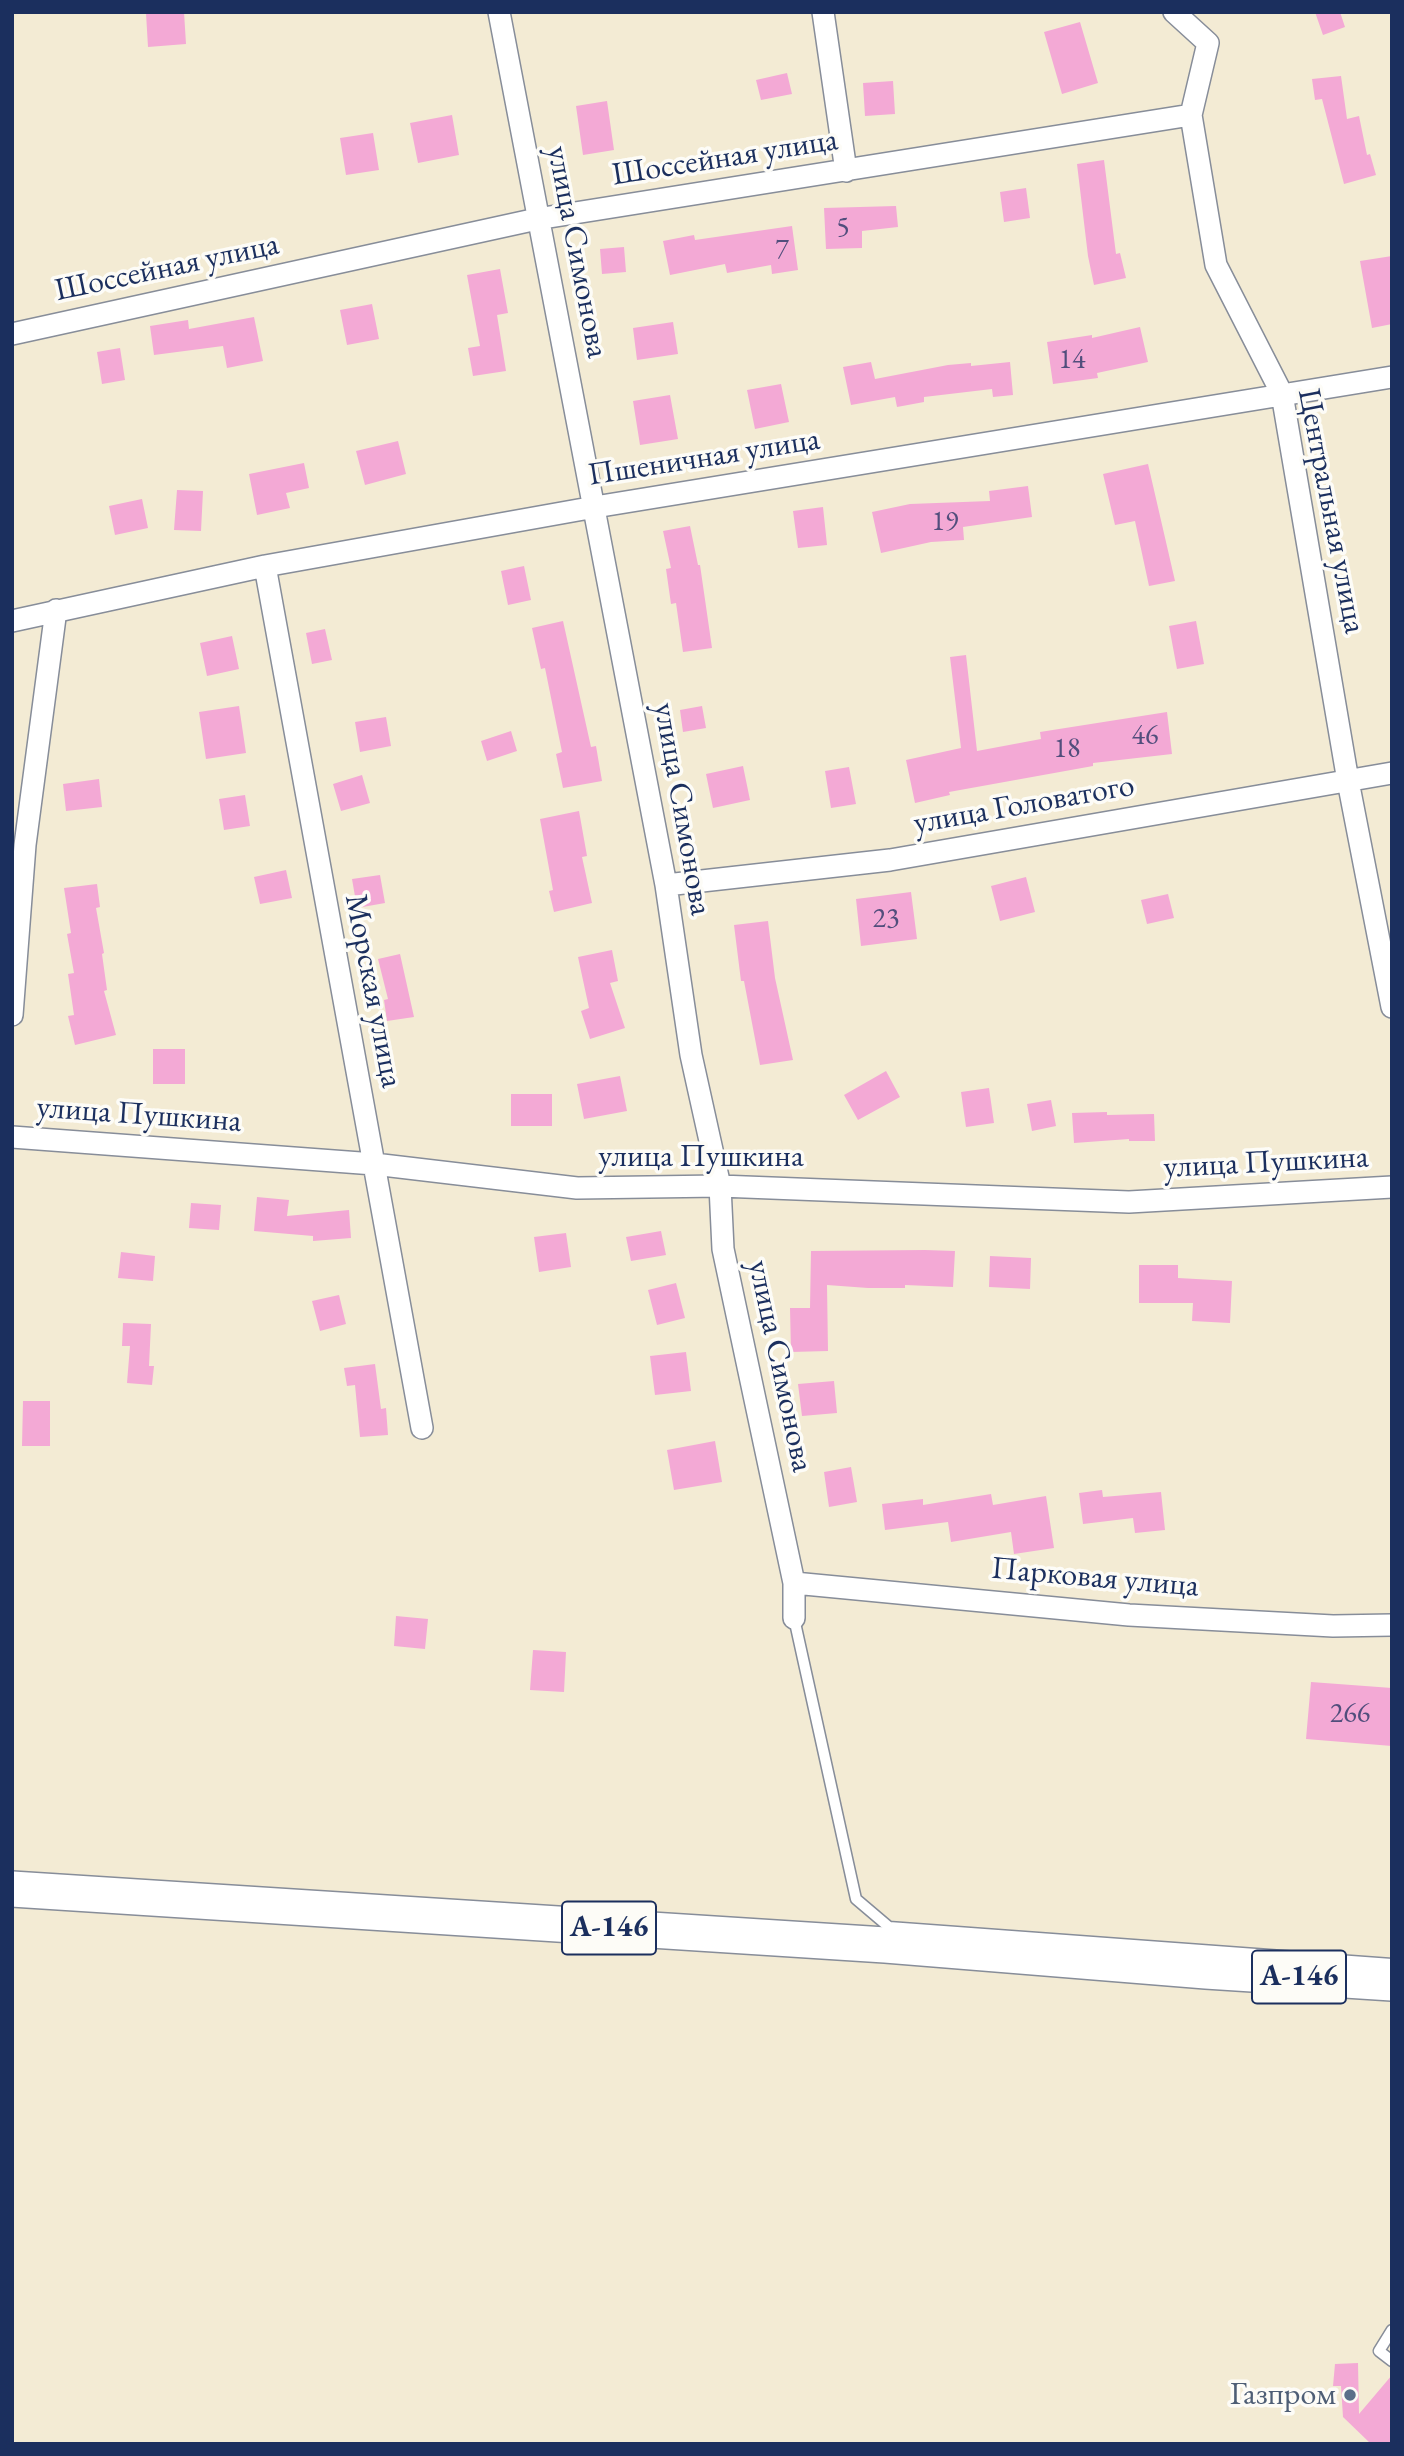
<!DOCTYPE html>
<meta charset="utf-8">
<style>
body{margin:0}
#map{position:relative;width:1404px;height:2456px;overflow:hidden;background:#f3ebd4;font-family:"EB Garamond",serif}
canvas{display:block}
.frame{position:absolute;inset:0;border:14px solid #1b2f5e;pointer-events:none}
</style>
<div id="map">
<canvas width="1404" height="2456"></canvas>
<div class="frame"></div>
</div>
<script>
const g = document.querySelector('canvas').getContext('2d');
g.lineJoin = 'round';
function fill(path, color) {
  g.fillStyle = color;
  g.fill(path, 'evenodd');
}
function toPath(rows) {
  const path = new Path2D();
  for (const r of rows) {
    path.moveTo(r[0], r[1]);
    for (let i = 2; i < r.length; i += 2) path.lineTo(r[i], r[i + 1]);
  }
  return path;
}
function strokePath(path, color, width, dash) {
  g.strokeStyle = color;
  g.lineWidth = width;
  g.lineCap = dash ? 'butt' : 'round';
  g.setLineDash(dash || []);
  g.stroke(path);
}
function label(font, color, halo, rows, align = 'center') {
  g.font = font + ' "EB Garamond",serif';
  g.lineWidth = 7;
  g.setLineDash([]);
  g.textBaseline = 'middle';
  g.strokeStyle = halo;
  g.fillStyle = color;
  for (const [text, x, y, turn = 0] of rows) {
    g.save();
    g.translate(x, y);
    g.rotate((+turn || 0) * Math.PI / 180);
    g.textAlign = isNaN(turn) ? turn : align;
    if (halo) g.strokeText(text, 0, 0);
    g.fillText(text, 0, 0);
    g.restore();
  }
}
const building = toPath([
 [156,12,184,12,186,44,148,47,146,13],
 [1315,12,1340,12,1345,27,1323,35],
 [1080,22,1098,83,1062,94,1044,32],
 [787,73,792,94,761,100,756,80],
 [1341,76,1347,119,1359,116,1367,155,1370,154,1376,175,1344,184,1322,99,1315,100,1312,79],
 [893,81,895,114,865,116,863,83],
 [607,101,614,150,583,155,576,106],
 [452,115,459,155,418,163,410,123],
 [373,133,379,170,346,175,340,138],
 [1104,160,1116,254,1120,253,1126,278,1094,285,1088,256,1077,164],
 [1026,188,1030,218,1004,222,1000,192],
 [896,206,898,227,862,231,862,248,826,249,824,208],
 [792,226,798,270,772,274,771,265,727,273,725,264,670,275,663,241,694,235,695,240],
 [624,247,626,272,602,274,600,249],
 [1392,256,1392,324,1372,328,1360,261],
 [500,269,508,313,497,315,506,371,473,376,468,348,480,346,467,275],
 [372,304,379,339,347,345,340,310],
 [254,317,263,361,227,368,223,346,154,355,150,326,188,320,189,329],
 [673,322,678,354,637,360,633,328],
 [1140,327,1148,362,1097,373,1098,378,1053,384,1047,342,1092,335,1092,338],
 [120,348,125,380,102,384,97,352],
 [871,362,875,379,948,365,971,363,971,366,1010,362,1013,395,993,397,992,389,924,397,924,402,897,407,895,397,851,405,843,367],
 [781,384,789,422,755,429,747,390],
 [670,395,678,439,640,445,633,401],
 [398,441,406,474,365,485,356,451],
 [304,463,309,488,286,493,290,508,257,515,249,474],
 [1148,464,1175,581,1149,586,1135,521,1115,525,1103,474],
 [1028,486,1032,517,963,527,964,540,931,542,881,553,872,512,910,504,990,501,989,491],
 [177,490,203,491,201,531,174,530],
 [142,499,148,528,115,535,109,506],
 [823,507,827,545,798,548,793,511],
 [690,526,698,565,700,565,712,648,683,652,676,603,671,604,666,569,671,568,663,531],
 [524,566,531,600,508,605,501,571],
 [563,621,591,747,596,746,602,781,563,788,556,754,562,752,545,668,541,669,532,628],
 [1196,621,1204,664,1177,669,1169,626],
 [325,629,332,660,312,664,306,633],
 [232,636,239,669,207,676,200,643],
 [966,655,977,751,1041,739,1040,732,1167,712,1172,754,1093,763,1093,766,949,792,950,795,915,803,906,760,961,748,950,657],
 [239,706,246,753,206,759,199,712],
 [702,706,706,728,683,732,680,710],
 [386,717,391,746,360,752,355,722],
 [511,731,517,751,487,761,481,741],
 [743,766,750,800,713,808,706,774],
 [849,767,856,804,831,808,825,771],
 [362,775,370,803,341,811,333,784],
 [99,779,102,807,66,811,63,784],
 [245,795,250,826,224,830,219,799],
 [579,811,587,856,582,857,592,903,554,912,549,891,553,890,540,819],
 [286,870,292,898,260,904,254,877],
 [380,875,385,903,357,908,352,879],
 [1026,877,1035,912,1000,921,991,886],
 [97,884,100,907,96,908,104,953,102,954,107,990,104,991,116,1035,75,1045,68,1016,74,1015,68,974,74,973,67,934,71,933,64,888],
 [911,892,917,939,861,946,856,899],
 [1168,894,1174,918,1147,924,1141,900],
 [768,921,775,978,793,1060,760,1065,744,981,741,981,734,925],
 [612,950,618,981,610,983,625,1028,590,1039,581,1011,589,1008,578,957],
 [400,954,414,1017,387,1021,384,1000,388,999,378,959],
 [153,1049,185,1049,185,1084,153,1084],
 [886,1071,900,1097,858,1120,844,1095],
 [620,1076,627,1111,584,1119,577,1084],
 [989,1088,994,1123,966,1127,961,1092],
 [511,1094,552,1094,552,1126,511,1126],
 [1051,1100,1056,1126,1032,1131,1027,1104],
 [1107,1112,1107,1115,1154,1114,1155,1141,1129,1141,1129,1139,1074,1143,1072,1113],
 [257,1197,289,1200,287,1216,349,1210,351,1238,313,1241,313,1236,254,1231],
 [191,1203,221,1205,219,1230,189,1228],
 [661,1231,666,1255,631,1261,626,1237],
 [566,1233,571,1267,539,1272,534,1237],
 [925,1250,955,1251,953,1287,905,1285,905,1288,868,1288,827,1285,828,1351,791,1352,790,1308,810,1308,811,1251],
 [121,1252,155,1256,153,1281,118,1278],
 [990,1256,1031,1258,1030,1289,989,1287],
 [1139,1265,1178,1265,1178,1278,1232,1281,1230,1323,1192,1321,1193,1303,1139,1303],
 [676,1283,685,1318,657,1325,648,1290],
 [339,1295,346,1324,320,1331,312,1301],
 [123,1323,151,1324,149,1366,154,1366,152,1385,127,1383,130,1346,122,1346],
 [686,1352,691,1391,655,1395,650,1356],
 [375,1364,381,1409,386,1408,388,1435,360,1437,355,1385,347,1386,344,1368],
 [834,1381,837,1413,802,1416,798,1384],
 [23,1401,50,1401,50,1446,22,1446],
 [715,1441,722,1482,674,1490,667,1450],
 [851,1467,857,1502,829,1507,824,1472],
 [1102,1490,1103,1497,1161,1492,1165,1530,1135,1533,1133,1518,1083,1524,1079,1493],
 [991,1494,993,1505,1046,1496,1054,1548,1014,1554,1011,1532,951,1542,948,1522,885,1530,882,1504,923,1499,923,1505],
 [396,1616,428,1619,425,1649,394,1646],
 [533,1650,566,1652,564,1692,530,1690],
 [1311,1682,1392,1688,1392,1746,1306,1739],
 [1358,2363,1359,2414,1392,2375,1392,2444,1370,2443,1343,2417,1341,2386,1333,2386,1335,2364]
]);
const service = toPath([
 [794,1618,856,1899,889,1927],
 [886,1942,889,1927,1392,1964],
 [1392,2330,1379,2351,1392,2361]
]);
const minor = toPath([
 [499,12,666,885,691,1055,720,1186,723,1249,794,1583,794,1618],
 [823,12,846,171],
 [1174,12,1208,43,1191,115,1216,265,1282,394,1348,781,1392,1007],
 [12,334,537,219,1191,115],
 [265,566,422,1428],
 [12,621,265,566,595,507,1392,377],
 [666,885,890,860,1392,773],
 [12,1015,25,845,56,610],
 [12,1137,374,1164,577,1188,720,1186,1129,1202,1392,1187],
 [794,1583,1129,1615,1333,1626,1392,1625]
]);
const trunk = toPath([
 [12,1889,885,1945,1206,1971,1392,1983]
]);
const markers = [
 [1350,2395,7,"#5c6f8a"]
];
const numberNames = [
 ["5",843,228],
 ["7",782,250],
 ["14",1072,360],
 ["19",945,522],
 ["46",1145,736],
 ["18",1067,749],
 ["23",886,919],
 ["266",1350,1714]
];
const shields = [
 [609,1928,94],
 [1299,1977,94]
];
const shieldNames = [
 ["А-146",609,1928],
 ["А-146",1299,1977]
];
const streetNames = [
 ["Шоссейная улица",725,158,-9],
 ["улица Симонова",577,252,79],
 ["Шоссейная улица",167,268,-12],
 ["Пшеничная улица",704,458,-9],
 ["Центральная улица",1331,511,79],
 ["улица Головатого",1024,805,-10],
 ["улица Симонова",682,809,80],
 ["Морская улица",373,991,79],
 ["улица Пушкина",139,1115,4],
 ["улица Пушкина",701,1157],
 ["улица Пушкина",1266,1163,-3],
 ["улица Симонова",780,1366,78],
 ["Парковая улица",1095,1578,5]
];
const serviceNames = [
 ["Газпром",1336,2395]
];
fill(building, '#f3a9d5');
strokePath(service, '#878d99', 13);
strokePath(minor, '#878d99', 24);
strokePath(trunk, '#878d99', 38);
strokePath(service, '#fff', 10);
strokePath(minor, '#fff', 21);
strokePath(trunk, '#fff', 35);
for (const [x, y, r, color] of markers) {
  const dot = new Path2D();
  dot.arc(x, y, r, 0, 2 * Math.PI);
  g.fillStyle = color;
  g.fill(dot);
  strokePath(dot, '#fdfcf7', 2.5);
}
label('28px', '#514e7c', null, numberNames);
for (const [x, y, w] of shields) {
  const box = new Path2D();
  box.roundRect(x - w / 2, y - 26.5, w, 53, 5);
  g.fillStyle = '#fdfcf7';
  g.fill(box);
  strokePath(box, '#1b2f5e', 2);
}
label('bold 30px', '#1b2f5e', null, shieldNames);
label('32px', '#1b2f5e', '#fdfcf7', streetNames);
label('32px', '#4e5e75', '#fdfcf7', serviceNames, 'right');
</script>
